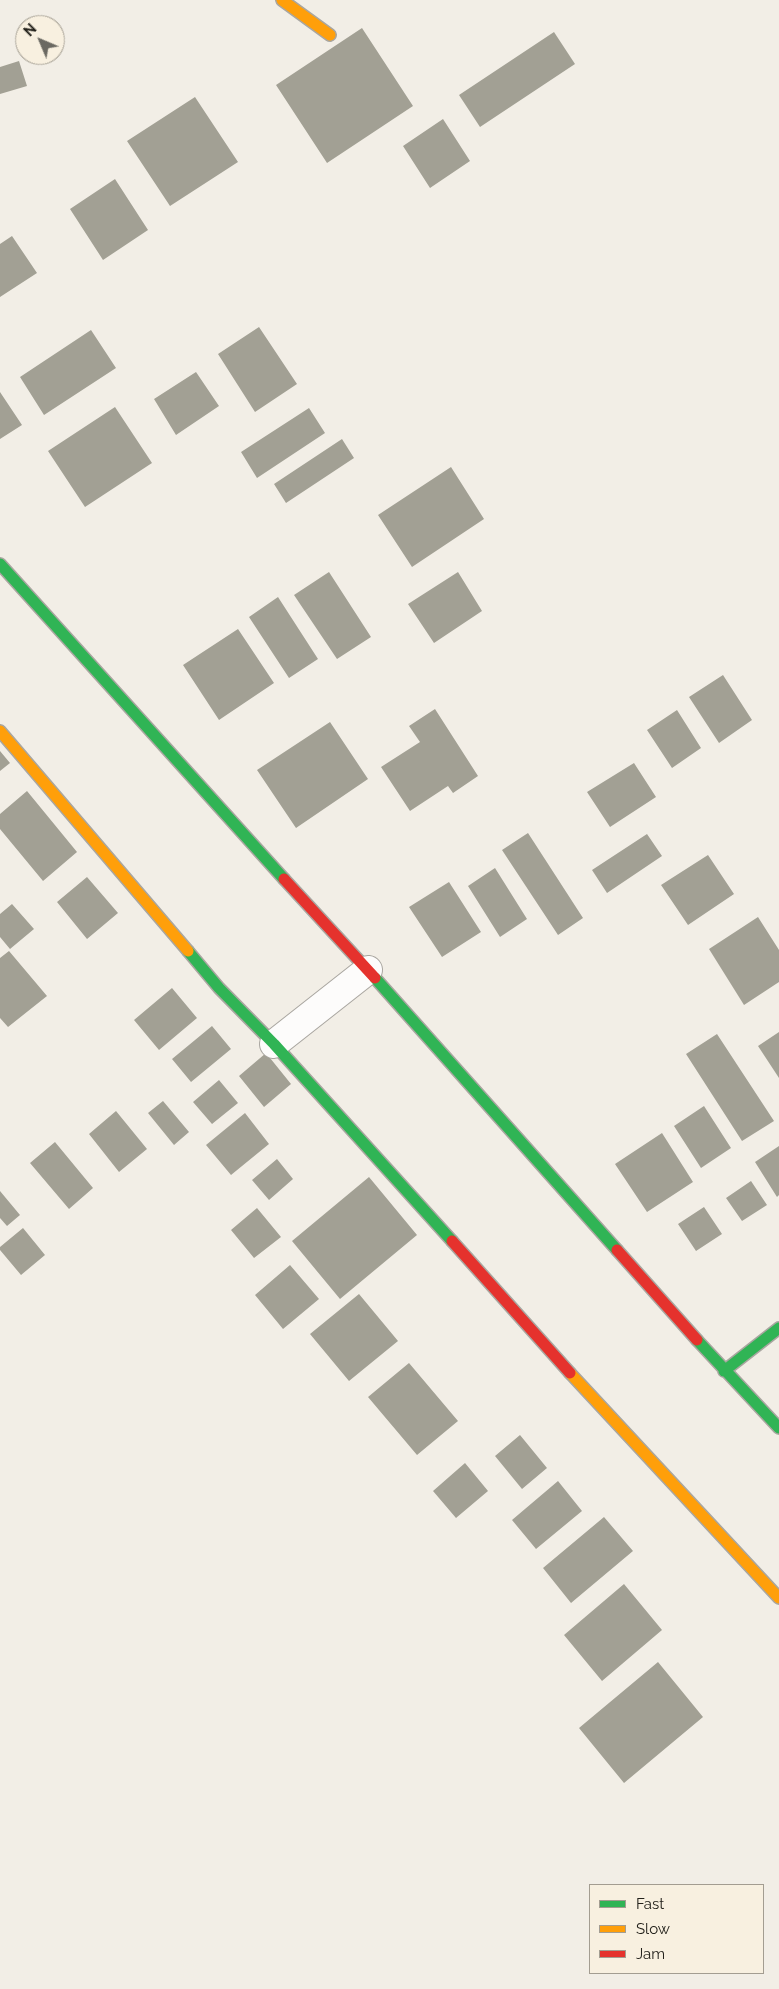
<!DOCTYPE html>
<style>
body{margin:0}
#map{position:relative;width:779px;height:1989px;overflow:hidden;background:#f2eee6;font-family:Raleway,sans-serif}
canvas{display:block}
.legend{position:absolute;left:589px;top:1884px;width:175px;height:90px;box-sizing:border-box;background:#f8f0e0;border:1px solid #a39d91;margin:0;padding:6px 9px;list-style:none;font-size:15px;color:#23211b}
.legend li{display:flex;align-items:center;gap:10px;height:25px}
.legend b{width:25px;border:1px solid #a39d91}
.north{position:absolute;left:15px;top:15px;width:50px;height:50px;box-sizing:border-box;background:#f8f0e0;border:1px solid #a39d91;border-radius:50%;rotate:315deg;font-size:14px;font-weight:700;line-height:20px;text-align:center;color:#23211b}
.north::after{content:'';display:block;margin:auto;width:18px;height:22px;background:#6b6962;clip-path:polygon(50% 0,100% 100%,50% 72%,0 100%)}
</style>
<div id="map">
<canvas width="779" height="1989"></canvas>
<ul class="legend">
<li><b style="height:6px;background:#30b455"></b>Fast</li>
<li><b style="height:6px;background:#ff9f0a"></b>Slow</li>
<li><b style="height:6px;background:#e5322d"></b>Jam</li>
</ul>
<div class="north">N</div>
</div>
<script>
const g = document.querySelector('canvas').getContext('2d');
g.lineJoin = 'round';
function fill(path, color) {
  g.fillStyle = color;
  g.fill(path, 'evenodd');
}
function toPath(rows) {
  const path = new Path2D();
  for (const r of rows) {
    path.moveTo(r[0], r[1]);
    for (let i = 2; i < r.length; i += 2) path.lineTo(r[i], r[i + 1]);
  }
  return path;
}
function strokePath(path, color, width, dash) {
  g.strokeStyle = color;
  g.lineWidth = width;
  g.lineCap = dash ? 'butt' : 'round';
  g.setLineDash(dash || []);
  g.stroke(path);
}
const building = toPath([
 [362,28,413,106,327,163,276,85],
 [554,32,575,64,480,127,459,95],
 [19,61,27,86,0,94,0,67],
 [195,97,238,162,170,206,127,141],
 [443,119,470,161,430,188,403,146],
 [115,179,148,230,103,260,70,209],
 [12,236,37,273,0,297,0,244],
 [259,327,297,384,255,412,218,354],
 [91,330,116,368,44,415,20,377],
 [196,372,219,406,176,435,154,399],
 [0,392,22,425,0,439],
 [115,407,152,463,85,507,48,451],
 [309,408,325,433,257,478,241,452],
 [342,439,354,458,286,503,274,484],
 [451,467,484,519,412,567,378,515],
 [329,572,371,637,337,659,294,595],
 [458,572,482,611,434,643,408,604],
 [278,597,318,659,289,678,249,617],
 [238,629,274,683,219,720,183,665],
 [723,675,752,720,719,743,689,697],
 [435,709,478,776,453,793,448,786,410,811,381,767,420,742,409,726],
 [677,710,701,748,672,768,647,730],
 [330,722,368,779,296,828,257,770],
 [0,751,10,763,0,771],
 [634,763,656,797,610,827,587,792],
 [27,791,77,852,43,881,0,829,0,814],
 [528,833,583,918,558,935,502,850],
 [647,834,662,856,607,893,592,870],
 [708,855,734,894,688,925,661,885],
 [495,868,527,919,500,937,468,886],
 [87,877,118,913,87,939,57,902],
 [449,882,481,932,442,957,409,907],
 [12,904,34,929,10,949,0,937,0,914],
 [758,917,779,950,779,982,744,1005,709,949],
 [9,951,47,996,8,1027,0,1018,0,958],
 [172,988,197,1018,159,1050,134,1020],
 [212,1026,231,1049,191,1082,172,1059],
 [779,1032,779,1078,758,1046],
 [717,1034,774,1121,742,1141,686,1054],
 [266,1053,291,1084,264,1107,239,1076],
 [219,1080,238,1103,212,1124,193,1102],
 [163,1101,189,1132,174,1145,148,1113],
 [704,1106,731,1148,701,1168,674,1126],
 [116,1111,147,1149,119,1172,89,1134],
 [245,1113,269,1144,231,1175,206,1145],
 [662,1133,693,1182,647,1212,615,1164],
 [55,1142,93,1188,69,1209,30,1163],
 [779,1146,779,1195,777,1197,755,1162],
 [277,1159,293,1179,269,1200,252,1180],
 [369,1177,417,1235,340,1299,292,1241],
 [751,1181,767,1205,742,1221,726,1198],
 [0,1191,20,1215,7,1226,0,1218],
 [704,1207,722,1234,696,1251,678,1224],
 [257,1208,281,1237,254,1258,231,1230],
 [23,1228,45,1255,21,1275,0,1250,0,1247],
 [290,1265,319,1299,283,1329,255,1295],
 [359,1294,398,1341,349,1381,310,1334],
 [409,1363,458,1421,417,1455,368,1397],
 [520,1435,547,1468,522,1489,495,1456],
 [465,1463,488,1491,456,1518,433,1491],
 [558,1481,582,1511,536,1549,512,1520],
 [604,1517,633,1551,571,1603,543,1568],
 [624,1584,662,1630,602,1681,564,1635],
 [658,1662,703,1717,624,1783,579,1728]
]);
const street = toPath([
 [274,1044,368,970]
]);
const fast = toPath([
 [0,564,284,879],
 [188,951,219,988,274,1044,452,1241],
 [375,978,617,1250],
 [697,1340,779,1428],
 [724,1371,779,1328]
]);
const slow = toPath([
 [282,0,330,35],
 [0,731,188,951],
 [570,1373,779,1598]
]);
const jam = toPath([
 [284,879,375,978],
 [452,1241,570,1373],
 [617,1250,697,1340]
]);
fill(building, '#a2a094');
strokePath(street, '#a9a6a0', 30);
strokePath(fast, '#a9a6a0', 14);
strokePath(slow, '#a9a6a0', 14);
strokePath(jam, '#a9a6a0', 14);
strokePath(street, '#fdfcfb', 28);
strokePath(fast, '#30b455', 11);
strokePath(slow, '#ff9f0a', 11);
strokePath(jam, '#e5322d', 11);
</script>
